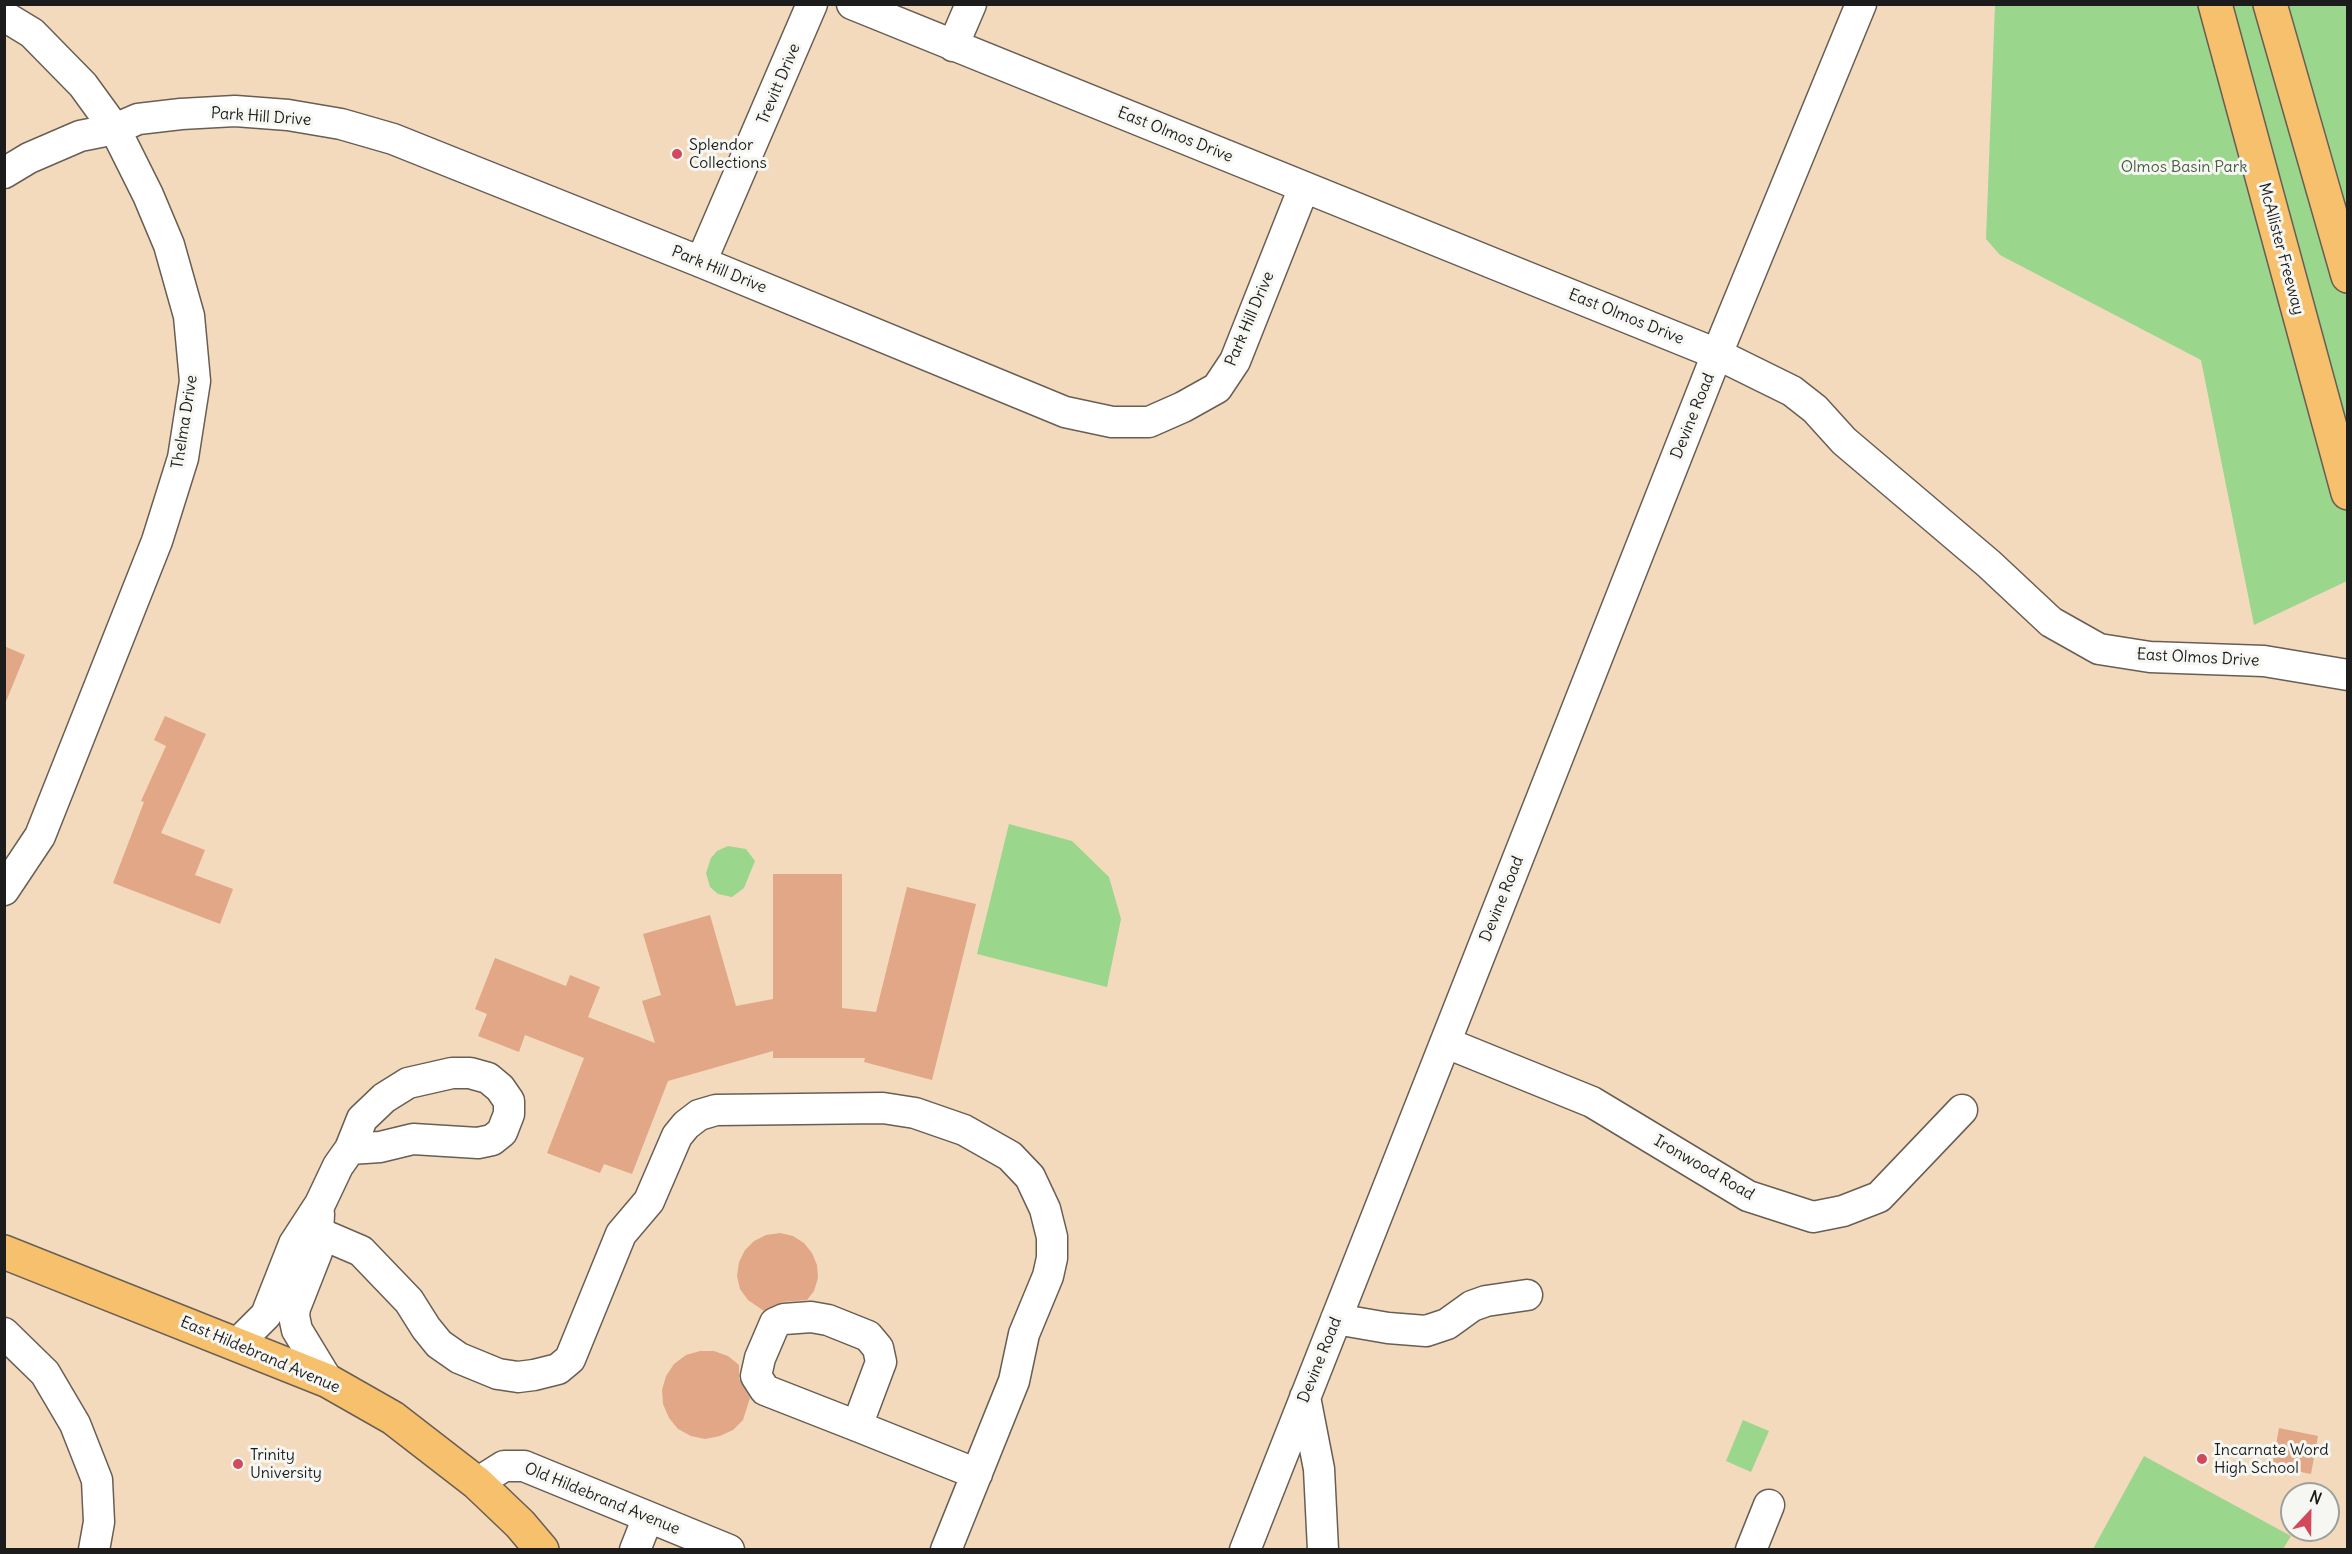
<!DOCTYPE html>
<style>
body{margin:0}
#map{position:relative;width:2352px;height:1554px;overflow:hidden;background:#f4dabc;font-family:Delius,sans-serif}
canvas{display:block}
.frame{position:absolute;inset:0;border:6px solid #1c1c1c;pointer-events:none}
.north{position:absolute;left:2280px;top:1482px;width:60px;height:60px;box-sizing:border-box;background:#f6f6f2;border:2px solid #9f9f9c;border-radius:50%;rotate:22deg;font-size:16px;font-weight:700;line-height:24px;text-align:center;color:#1c1c1c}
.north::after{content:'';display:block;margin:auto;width:21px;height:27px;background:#d1495b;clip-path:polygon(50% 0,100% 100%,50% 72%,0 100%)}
</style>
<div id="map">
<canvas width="2352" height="1554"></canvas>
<div class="frame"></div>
<div class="north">N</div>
</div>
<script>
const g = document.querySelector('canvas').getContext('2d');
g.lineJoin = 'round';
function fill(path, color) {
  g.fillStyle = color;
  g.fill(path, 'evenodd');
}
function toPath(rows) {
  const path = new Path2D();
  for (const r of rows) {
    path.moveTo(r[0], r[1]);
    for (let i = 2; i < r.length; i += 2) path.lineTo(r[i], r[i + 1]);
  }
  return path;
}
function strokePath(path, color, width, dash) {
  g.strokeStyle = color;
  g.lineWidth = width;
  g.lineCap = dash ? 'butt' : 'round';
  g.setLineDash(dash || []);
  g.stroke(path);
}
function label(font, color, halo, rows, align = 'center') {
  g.font = font + ' Delius,sans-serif';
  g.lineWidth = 6;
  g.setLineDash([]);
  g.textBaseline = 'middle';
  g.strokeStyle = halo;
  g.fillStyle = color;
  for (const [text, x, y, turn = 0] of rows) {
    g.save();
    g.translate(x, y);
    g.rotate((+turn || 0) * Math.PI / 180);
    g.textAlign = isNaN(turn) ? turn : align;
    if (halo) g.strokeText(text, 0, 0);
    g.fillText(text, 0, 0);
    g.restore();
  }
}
const green = toPath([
 [1995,5,2347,5,2347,581,2254,625,2201,360,2000,255,1986,239],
 [1009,824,1072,841,1109,877,1121,919,1107,987,977,954],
 [728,846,746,849,755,861,744,888,732,897,718,894,710,887,706,873,711,858,717,851],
 [1743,1420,1769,1431,1751,1472,1726,1461],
 [2144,1456,2291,1536,2283,1549,2093,1549]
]);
const building = toPath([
 [4,646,25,655,5,704,4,703],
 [165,716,206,734,161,833,205,850,195,875,233,889,220,924,113,883,144,802,141,801,166,746,154,740],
 [773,874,842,874,842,1008,876,1012,907,887,976,904,932,1080,864,1062,865,1058,773,1058,773,1051,668,1081,632,1174,604,1164,600,1173,547,1153,584,1058,525,1035,519,1052,478,1036,487,1014,475,1009,495,958,566,986,570,975,600,987,588,1017,655,1043,642,1001,661,995,643,934,710,915,736,1006,773,999],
 [780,1233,793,1236,804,1243,812,1253,817,1265,818,1278,814,1291,807,1300,782,1302,764,1311,748,1300,740,1289,737,1276,739,1262,745,1250,754,1241,766,1235],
 [700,1351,714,1351,728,1356,739,1365,739,1379,750,1398,743,1420,733,1430,720,1436,705,1439,691,1436,678,1429,669,1418,663,1404,662,1390,666,1376,674,1364,686,1355],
 [2279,1428,2318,1436,2311,1474,2272,1466]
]);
const minor = toPath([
 [852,4,1717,354,1792,391,1815,409,1844,441,1989,564,2051,622,2099,649,2150,657,2264,661,2348,675],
 [4,16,32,33,83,85,115,129,148,195,169,245,189,316,195,381,183,458,157,541,40,836,4,890],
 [953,46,971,4],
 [4,173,29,158,80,136,115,129,138,119,181,114,235,111,288,115,341,124,393,139,701,262,1065,412,1112,422,1149,422,1183,407,1217,388,1235,361,1304,187],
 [701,262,812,4],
 [1459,1048,1592,1102,1748,1196,1813,1217,1843,1211,1879,1197,1962,1110],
 [319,1214,317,1252,295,1308,294,1316,297,1330,328,1381],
 [305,1227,361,1251,409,1301,426,1328,439,1344,459,1358,498,1374,518,1377,534,1375,558,1369,570,1359,621,1234,649,1201,677,1136,686,1125,699,1115,716,1110,883,1108,915,1113,964,1130,1010,1156,1030,1177,1045,1209,1052,1237,1052,1258,1048,1276,1024,1334,1014,1381,946,1550],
 [1336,1319,1388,1328,1426,1331,1447,1324,1472,1306,1486,1301,1527,1295],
 [4,1333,45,1373,75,1424,97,1480,99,1522,94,1550],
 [237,1344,266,1315,294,1244,320,1204,338,1166,350,1149,362,1119,384,1098,408,1083,452,1073,470,1073,488,1078,500,1088,509,1101,509,1114,502,1132,492,1140,478,1143,413,1139,380,1147,350,1149],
 [1305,1397,1319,1469,1323,1550],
 [857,1426,881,1362,878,1348,868,1336,828,1320,811,1317,784,1319,775,1323,760,1358,756,1376,765,1390,857,1426,977,1474],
 [477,1483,504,1466,524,1466,729,1550],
 [635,1550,648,1517],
 [1245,1550,1717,354,1861,4],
 [1751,1550,1769,1505]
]);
const major = toPath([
 [4,1252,328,1381,393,1418,477,1483,520,1524,542,1550]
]);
const highway = toPath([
 [2215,4,2348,493],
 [2270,4,2348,276]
]);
const markers = [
 [677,154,6,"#d1495b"],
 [2202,1459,6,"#d1495b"],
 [238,1464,6,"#d1495b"]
];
const streetNames = [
 ["Trevitt Drive",779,84,-67],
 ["Park Hill Drive",261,117,4],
 ["East Olmos Drive",1175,135,22],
 ["McAllister Freeway",2281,249,75],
 ["Park Hill Drive",719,270,22],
 ["East Olmos Drive",1626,317,22],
 ["Park Hill Drive",1250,319,-67],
 ["Devine Road",1693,416,-68],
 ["Thelma Drive",185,422,-81],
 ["East Olmos Drive",2198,658,3],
 ["Devine Road",1502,899,-68],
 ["Ironwood Road",1704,1168,30],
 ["East Hildebrand Avenue",260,1355,23],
 ["Devine Road",1320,1360,-68],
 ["Old Hildebrand Avenue",602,1499,22]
];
const poiNames = [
 ["Splendor",689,145],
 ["Collections",689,163],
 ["Incarnate Word",2214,1450],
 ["High School",2214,1468],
 ["Trinity",250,1455],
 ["University",250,1473]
];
const parkNames = [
 ["Olmos Basin Park",2184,167]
];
fill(green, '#9ad68b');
fill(building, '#e1a786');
strokePath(minor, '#685e54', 33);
strokePath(major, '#685e54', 36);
strokePath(highway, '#685e54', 36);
strokePath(minor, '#fff', 30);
strokePath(major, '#f7c06c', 33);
strokePath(highway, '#f7c06c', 33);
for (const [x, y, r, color] of markers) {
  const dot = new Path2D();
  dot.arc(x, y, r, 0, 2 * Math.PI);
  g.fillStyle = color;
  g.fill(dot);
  strokePath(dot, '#f6f6f2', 2);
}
label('16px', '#1c1c1c', '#f6f6f2', streetNames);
label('16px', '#1c1c1c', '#f6f6f2', poiNames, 'left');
label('16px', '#485d43', '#f6f6f2', parkNames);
</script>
